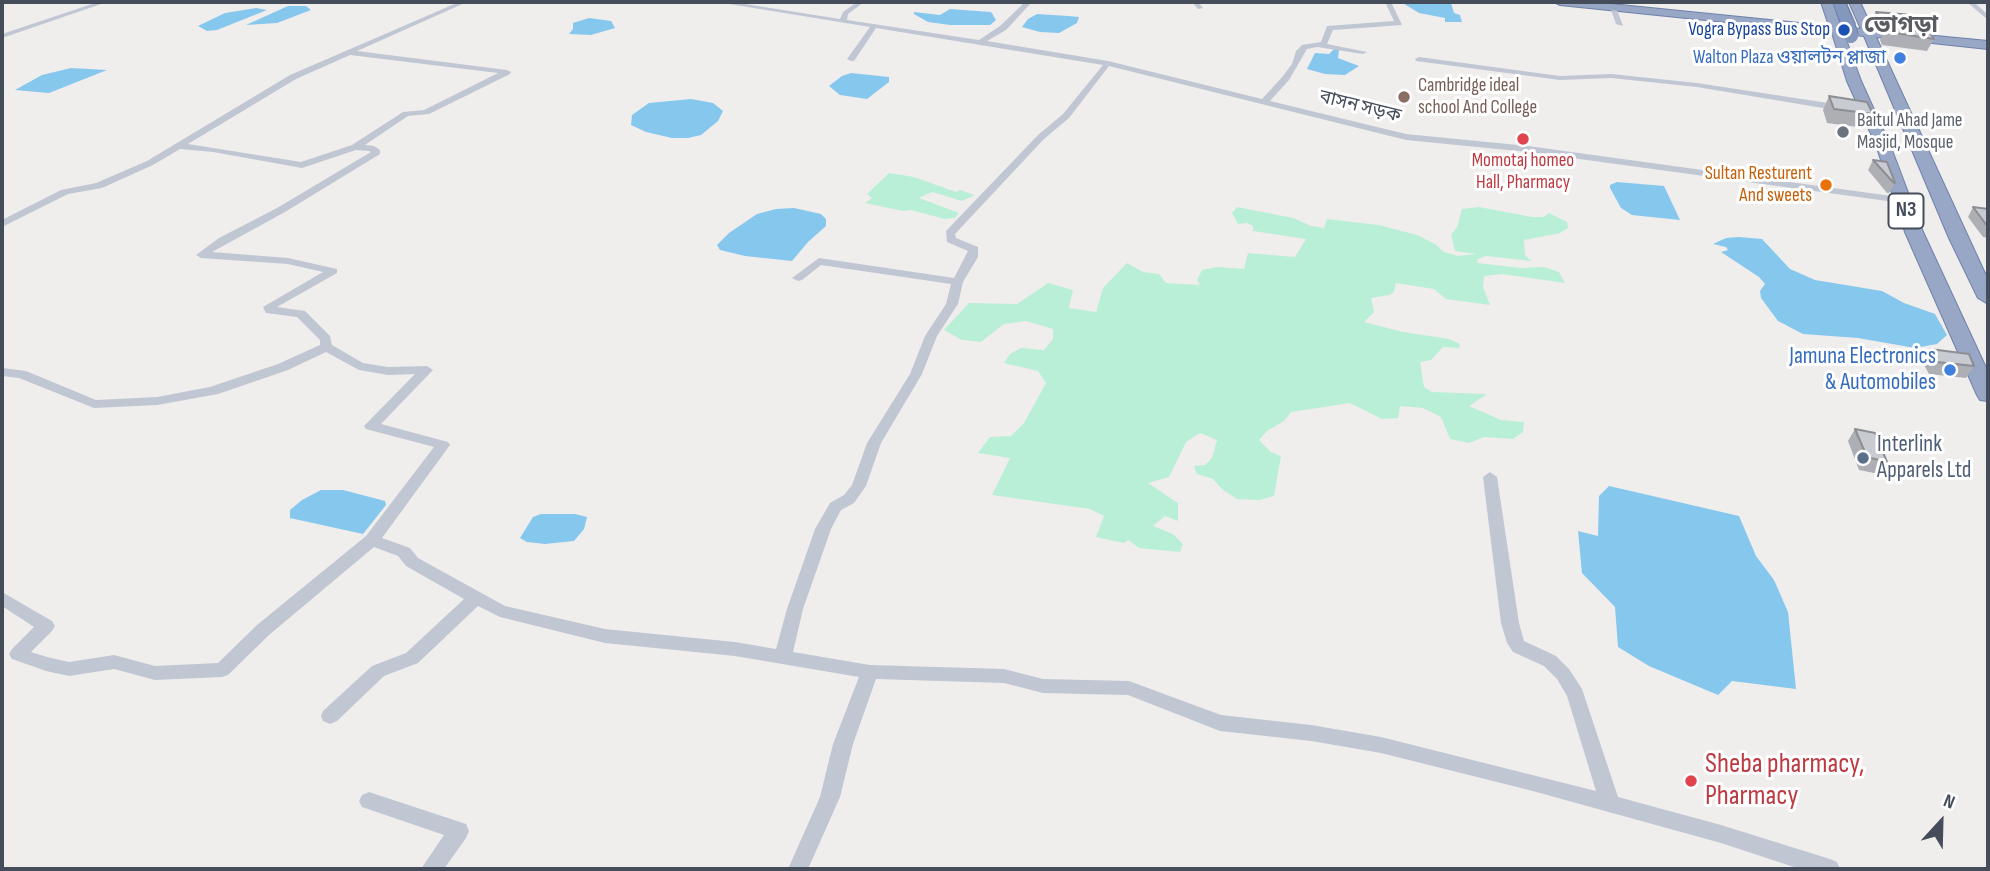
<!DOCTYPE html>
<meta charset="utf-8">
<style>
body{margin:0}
#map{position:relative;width:1990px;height:871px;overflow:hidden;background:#f0eded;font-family:"Sofia Sans Condensed",sans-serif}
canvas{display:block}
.frame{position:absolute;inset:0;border:4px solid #454d5b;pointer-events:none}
.north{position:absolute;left:1906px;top:787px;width:70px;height:70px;-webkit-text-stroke:5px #fff;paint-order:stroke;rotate:22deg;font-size:19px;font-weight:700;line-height:28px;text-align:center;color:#454d5b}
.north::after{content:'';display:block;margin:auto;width:24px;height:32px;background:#454d5b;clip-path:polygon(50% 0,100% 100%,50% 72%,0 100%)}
</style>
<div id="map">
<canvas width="1990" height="871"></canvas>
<div class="frame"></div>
<div class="north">N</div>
</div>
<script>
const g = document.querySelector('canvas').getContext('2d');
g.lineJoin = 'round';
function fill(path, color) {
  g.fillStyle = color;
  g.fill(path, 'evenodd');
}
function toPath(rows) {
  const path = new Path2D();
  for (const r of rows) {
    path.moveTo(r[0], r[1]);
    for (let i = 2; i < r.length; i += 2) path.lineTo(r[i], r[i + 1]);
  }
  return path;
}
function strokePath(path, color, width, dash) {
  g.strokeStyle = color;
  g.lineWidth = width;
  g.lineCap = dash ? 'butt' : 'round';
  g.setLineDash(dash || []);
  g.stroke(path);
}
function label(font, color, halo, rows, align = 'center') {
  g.font = font + ' "Sofia Sans Condensed","Noto Sans Bengali",sans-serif';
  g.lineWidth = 6;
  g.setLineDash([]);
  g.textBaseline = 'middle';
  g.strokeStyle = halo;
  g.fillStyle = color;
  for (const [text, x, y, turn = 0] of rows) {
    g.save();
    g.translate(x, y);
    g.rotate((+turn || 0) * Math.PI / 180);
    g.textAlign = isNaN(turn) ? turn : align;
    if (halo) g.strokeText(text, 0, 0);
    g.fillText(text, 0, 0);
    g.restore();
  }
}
const green = toPath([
 [889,173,914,177,956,192,960,190,975,195,962,201,932,192,919,198,959,213,955,218,945,219,911,210,903,211,865,203,872,198,867,194],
 [1237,207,1293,218,1311,226,1324,228,1327,219,1379,225,1417,235,1435,244,1444,252,1458,256,1476,254,1455,251,1451,235,1457,227,1462,209,1479,207,1532,217,1544,217,1549,213,1567,222,1568,228,1560,233,1524,240,1525,255,1531,261,1486,256,1478,259,1477,263,1521,268,1544,267,1559,272,1565,283,1502,274,1484,276,1483,287,1490,305,1446,299,1434,289,1396,283,1394,292,1389,295,1371,298,1374,312,1364,322,1403,332,1449,339,1460,344,1459,348,1443,347,1431,360,1420,362,1424,387,1432,392,1487,394,1469,406,1501,420,1524,422,1523,432,1513,439,1484,437,1469,443,1450,439,1441,417,1423,408,1400,406,1398,418,1382,419,1350,403,1291,412,1284,421,1267,431,1259,440,1271,452,1281,456,1274,496,1259,500,1237,499,1223,490,1213,479,1197,474,1194,466,1205,465,1212,458,1217,440,1200,433,1186,442,1169,477,1148,483,1178,503,1178,521,1165,516,1153,526,1173,534,1183,544,1180,552,1139,548,1128,540,1124,543,1096,537,1104,516,1090,509,992,495,1010,458,978,453,990,437,1011,436,1024,423,1046,383,1038,371,1004,363,1010,354,1021,348,1044,350,1053,339,1053,329,1026,321,1004,324,981,342,962,340,944,330,969,303,1017,304,1048,283,1073,290,1069,308,1096,312,1103,288,1127,263,1143,272,1159,274,1166,283,1200,285,1197,280,1202,270,1217,267,1244,269,1248,253,1295,257,1306,239,1253,231,1253,226,1247,223,1238,224,1232,213]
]);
const water = toPath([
 [1401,2,1451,3,1454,13,1460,15,1462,22,1445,22,1445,18,1419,13],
 [288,6,306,6,311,10,277,23,246,25],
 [256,8,267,10,217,30,207,31,198,26,225,13],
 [950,9,991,12,996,20,990,25,950,25,928,22,914,14,914,12,940,15],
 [1037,14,1068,16,1079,17,1077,23,1059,33,1040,32,1022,27,1028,19],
 [589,18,611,21,615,28,591,35,569,34,573,29,573,23],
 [1334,49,1339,50,1338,58,1359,66,1345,75,1325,74,1307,69,1315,53,1329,54],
 [71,68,107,70,49,93,15,90,42,75],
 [851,73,889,77,889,82,867,99,840,95,829,86,842,76],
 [691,99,713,103,723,111,718,121,701,135,688,138,672,138,646,132,631,125,632,115,649,103],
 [1617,182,1664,186,1680,220,1632,215,1621,208,1610,188,1610,185],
 [794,208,821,214,826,219,826,226,808,242,792,261,745,256,720,250,717,245,729,233,757,214,776,209],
 [1739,237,1762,239,1790,269,1815,280,1882,291,1904,303,1935,314,1947,335,1937,344,1915,348,1858,338,1803,334,1778,321,1761,298,1760,291,1765,284,1759,277,1721,252,1728,250,1726,247,1713,244,1726,238],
 [1609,486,1739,516,1756,556,1774,580,1788,612,1796,689,1732,681,1718,695,1649,666,1618,647,1615,607,1582,573,1578,531,1598,536,1599,496],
 [321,490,343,490,385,501,386,505,363,534,290,518,290,510,302,500],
 [541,514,575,514,587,517,584,529,574,541,545,544,527,542,520,538,533,517]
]);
const minor = toPath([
 [98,2,107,2,2,38,2,34,98,2],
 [459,2,467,2,357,51,507,70,511,72,510,74,429,114,408,116,365,145,374,146,380,150,380,154,285,212,212,252,288,258,337,269,337,273,277,307,305,311,330,336,332,345,363,363,388,367,427,366,433,370,381,424,448,442,450,445,382,538,410,548,418,558,505,606,605,629,735,642,776,649,787,609,815,529,830,503,844,495,852,485,867,443,910,374,925,336,946,304,951,284,821,265,802,280,798,281,792,278,819,258,954,278,968,251,947,242,946,231,1038,135,1063,114,1103,65,876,28,854,61,851,61,847,59,870,27,717,2,732,2,840,19,843,12,857,2,864,2,848,14,847,20,979,40,1000,26,1025,2,1032,2,1006,30,987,41,1108,61,1262,99,1283,76,1292,64,1296,51,1302,45,1321,42,1327,26,1394,21,1385,2,1391,2,1402,25,1333,30,1327,44,1367,52,1363,54,1317,47,1307,49,1289,80,1270,101,1406,134,1528,146,1906,198,1906,202,1902,203,1528,152,1406,140,1109,66,1069,118,1044,139,955,234,956,238,978,247,978,257,963,282,958,304,937,336,922,374,881,443,866,486,854,503,841,510,831,529,803,609,793,652,870,665,1004,669,1043,679,1129,681,1221,715,1311,725,1381,737,1596,791,1567,696,1557,679,1544,666,1513,652,1507,643,1501,623,1483,477,1490,472,1497,477,1519,623,1524,641,1556,656,1569,669,1582,689,1618,797,1721,825,1830,859,1837,862,1840,869,1800,869,1721,843,1529,790,1381,753,1311,741,1220,731,1128,695,1043,693,1004,683,876,679,853,744,840,797,808,869,788,869,820,797,833,744,859,677,735,656,605,643,500,617,478,606,418,663,384,676,337,721,330,724,323,721,321,716,323,711,372,666,406,653,464,599,406,566,398,556,374,547,269,635,228,675,222,677,155,680,114,669,69,676,46,671,12,659,9,654,12,649,34,627,2,606,2,592,52,621,55,626,52,631,31,652,47,657,69,662,114,655,155,666,218,663,257,625,366,536,434,447,366,429,364,426,415,374,388,375,359,370,326,352,288,370,218,394,157,405,94,408,19,378,2,376,2,368,26,371,96,400,157,397,210,387,278,364,320,345,320,340,297,317,266,313,263,307,323,272,288,264,201,258,196,255,219,238,277,208,371,152,369,151,356,150,302,168,213,152,180,149,153,165,102,188,68,194,2,227,2,220,61,190,96,183,147,161,290,75,459,2],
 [350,55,498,73,424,110,403,112,352,145,301,162,188,144,296,79,350,55],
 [1192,2,1198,2,1203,8,1198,9,1192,2],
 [1967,2,1974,2,1988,15,1988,20,1967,2],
 [1613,5,1616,7,1623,26,1616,24,1610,7,1613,5],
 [1419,57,1560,76,1611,74,1697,83,1841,105,1845,108,1841,111,1697,87,1611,78,1560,80,1416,61,1415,59,1419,57],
 [369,792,466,824,469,831,466,838,444,869,421,869,444,835,362,807,359,801,362,795,369,792]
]);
const trunk = toPath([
 [1554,2,1591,2,1829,26,1821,2,1832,2,1841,27,1861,29,1849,2,1860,2,1873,30,1988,41,1988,49,1876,37,1988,280,1988,304,1978,298,1949,238,1864,36,1844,34,1861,81,1890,145,1923,232,1988,372,1988,401,1980,400,1977,395,1905,232,1876,145,1847,81,1832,33,1560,5,1554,2]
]);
const motorway = toPath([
 [1833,2,1845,2,1854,23,1852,26,1842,26,1833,2]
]);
const motorwayBridge = toPath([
 [1847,23,1851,36]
]);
const wall = toPath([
 [1876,12,1918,23,1914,31,1934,39,1927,51,1882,45,1880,40,1886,29,1879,28,1872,20],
 [1829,96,1873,114,1866,128,1827,123,1823,110],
 [1873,160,1895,183,1889,193,1887,193,1868,170],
 [1973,207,1988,209,1988,238,1983,237,1968,217],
 [1930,349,1974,366,1966,378,1929,374,1922,361],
 [1855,429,1887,462,1879,474,1859,470,1848,441]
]);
const building = toPath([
 [1876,12,1913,15,1918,23,1883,20,1876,12],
 [1886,28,1929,32,1934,39,1889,32,1886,28],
 [1829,96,1867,102,1873,114,1834,109,1829,96],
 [1873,160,1887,162,1895,183,1893,182,1873,160],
 [1973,207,1988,209,1988,227,1973,207],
 [1930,349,1969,354,1974,366,1937,362,1930,349],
 [1855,429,1875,433,1887,462,1867,457,1855,429]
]);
const markers = [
 [1844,30,7,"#1a4fb4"],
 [1900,58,7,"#3f7fe0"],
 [1404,97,7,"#8d6e63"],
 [1843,132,7,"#6b7280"],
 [1523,139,7,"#e0444e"],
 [1826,185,7,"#e8710a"],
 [1950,370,7,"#3f7fe0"],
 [1863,458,7,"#5c6f8a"],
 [1691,781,7,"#e0444e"]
];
const farTransitnames = [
 ["Vogra Bypass Bus Stop",1830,30]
];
const farShopnames = [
 ["Walton Plaza ওয়ালটন প্লাজা",1886,58]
];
const farEducationnames = [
 ["Cambridge ideal",1418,86],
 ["school And College",1418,108]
];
const farStreetnames = [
 ["বাসন সড়ক",1360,107,14]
];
const farWorshipnames = [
 ["Baitul Ahad Jame",1857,121],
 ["Masjid, Mosque",1857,143]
];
const farHealthnames = [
 ["Momotaj homeo",1523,161],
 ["Hall, Pharmacy",1523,183]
];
const farFoodnames = [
 ["Sultan Resturent",1812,174],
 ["And sweets",1812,196]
];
const shields = [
 [1906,211,35]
];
const shieldNames = [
 ["N3",1906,211]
];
const shopNames = [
 ["Jamuna Electronics",1936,357],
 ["& Automobiles",1936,383]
];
const serviceNames = [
 ["Interlink",1877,445],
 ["Apparels Ltd",1877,471]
];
const farDistrictnames = [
 ["ভোগড়া",1901,26]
];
const nearHealthnames = [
 ["Sheba pharmacy,",1705,765],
 ["Pharmacy",1705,797]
];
fill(green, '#baefd7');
fill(water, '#86c7ed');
strokePath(trunk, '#6f82a9', 2);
strokePath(motorway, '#6f82a9', 3);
fill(minor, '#c0c7d3');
fill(trunk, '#98a7c5');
fill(motorway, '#8497bd');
strokePath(motorwayBridge, '#6f82a9', 16, []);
strokePath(motorwayBridge, '#8497bd', 14);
fill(wall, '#adafb5');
fill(building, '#c9cbd3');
strokePath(building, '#8d8e94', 2);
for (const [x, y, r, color] of markers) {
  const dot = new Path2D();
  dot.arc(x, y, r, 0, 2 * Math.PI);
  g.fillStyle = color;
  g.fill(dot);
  strokePath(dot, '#fff', 2.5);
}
label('19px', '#164399', '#fff', farTransitnames, 'right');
label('19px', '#366cbe', '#fff', farShopnames, 'right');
label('19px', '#785e54', '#fff', farEducationnames, 'left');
label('19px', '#454d5b', '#fff', farStreetnames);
label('19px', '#5b616d', '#fff', farWorshipnames, 'left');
label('19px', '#be3a42', '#fff', farHealthnames);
label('19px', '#c56008', '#fff', farFoodnames, 'right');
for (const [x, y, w] of shields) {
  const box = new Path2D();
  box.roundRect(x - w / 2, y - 17.5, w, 35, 5);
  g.fillStyle = '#fff';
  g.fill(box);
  strokePath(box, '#454d5b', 2);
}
label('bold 21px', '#454d5b', null, shieldNames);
label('23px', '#366cbe', '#fff', shopNames, 'right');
label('23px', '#4e5e75', '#fff', serviceNames, 'left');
label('bold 24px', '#5a5c62', '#fff', farDistrictnames);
label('28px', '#be3a42', '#fff', nearHealthnames, 'left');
</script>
